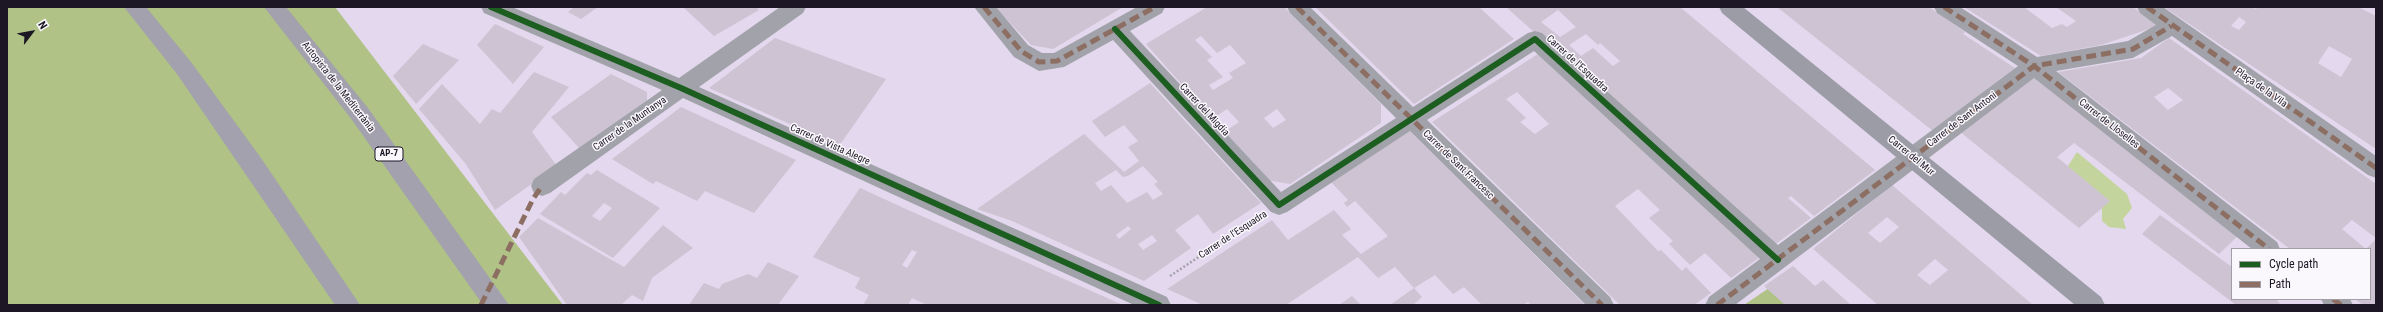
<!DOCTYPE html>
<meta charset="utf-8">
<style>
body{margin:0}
#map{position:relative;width:2383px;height:312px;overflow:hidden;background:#e3d8ee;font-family:"Roboto Condensed",sans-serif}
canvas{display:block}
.frame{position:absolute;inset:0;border:8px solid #1d1624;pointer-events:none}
.legend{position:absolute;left:2231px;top:248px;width:140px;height:52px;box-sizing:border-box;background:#faf8fc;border:1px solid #a29ea6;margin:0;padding:5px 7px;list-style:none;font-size:12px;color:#1d1624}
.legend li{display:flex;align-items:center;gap:8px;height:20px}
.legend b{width:20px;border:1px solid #a29ea6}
.north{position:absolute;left:12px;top:12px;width:40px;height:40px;-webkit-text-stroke:3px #faf8fc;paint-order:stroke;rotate:58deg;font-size:11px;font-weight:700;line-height:16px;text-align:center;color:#1d1624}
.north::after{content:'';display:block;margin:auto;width:14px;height:18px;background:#1d1624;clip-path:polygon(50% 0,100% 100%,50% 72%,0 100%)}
</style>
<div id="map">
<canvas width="2383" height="312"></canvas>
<div class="frame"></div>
<ul class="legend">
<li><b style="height:5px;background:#1b5e20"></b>Cycle path</li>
<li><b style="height:5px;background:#8d6e63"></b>Path</li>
</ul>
<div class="north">N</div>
</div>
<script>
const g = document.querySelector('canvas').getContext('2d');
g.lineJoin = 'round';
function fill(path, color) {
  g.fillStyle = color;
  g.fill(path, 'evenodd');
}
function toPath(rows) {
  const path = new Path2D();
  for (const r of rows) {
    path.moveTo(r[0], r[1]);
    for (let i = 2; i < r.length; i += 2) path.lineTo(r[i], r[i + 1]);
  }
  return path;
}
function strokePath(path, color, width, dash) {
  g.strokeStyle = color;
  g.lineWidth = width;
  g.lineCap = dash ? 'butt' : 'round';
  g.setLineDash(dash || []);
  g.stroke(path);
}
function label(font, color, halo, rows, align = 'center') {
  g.font = font + ' "Roboto Condensed",sans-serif';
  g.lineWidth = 3;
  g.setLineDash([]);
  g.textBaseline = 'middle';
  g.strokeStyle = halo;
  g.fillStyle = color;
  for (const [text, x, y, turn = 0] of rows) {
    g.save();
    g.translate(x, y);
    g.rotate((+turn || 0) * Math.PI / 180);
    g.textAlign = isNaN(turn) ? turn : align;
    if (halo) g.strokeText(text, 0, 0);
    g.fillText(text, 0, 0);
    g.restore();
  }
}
const green = toPath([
 [2077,152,2127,194,2132,208,2123,219,2126,229,2109,227,2102,221,2102,209,2086,200,2061,177]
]);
const forest = toPath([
 [7,7,335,7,563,305,7,305],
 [1772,286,1830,305,1744,305]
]);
const building = toPath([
 [574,7,598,7,581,19,568,12],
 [683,7,756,7,759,10,714,36],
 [995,7,1123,7,1053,49,1031,45],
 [1207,7,1284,7,1381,104,1381,123,1290,184,1266,180,1224,132,1239,122,1227,109,1212,119,1146,44],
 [1201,36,1217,53,1230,45,1246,63,1229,73,1233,78,1213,90,1209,85,1223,77,1207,60,1212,57,1195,40],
 [1277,109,1286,120,1273,128,1264,118],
 [1315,7,1479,7,1514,39,1414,104],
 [1506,7,1680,7,1875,170,1814,216,1791,196,1788,198,1811,218,1773,246],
 [1558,10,1576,27,1560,37,1541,22],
 [1586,34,1598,45,1600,43,1620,61,1613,66,1593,48,1581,56,1569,45],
 [1777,7,1929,7,1965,32,1963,34,2015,68,1933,131],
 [1964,7,2024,7,2052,28,2062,24,2067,27,2076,21,2056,7,2133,7,2158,26,2101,45,2041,56],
 [2164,7,2252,7,2256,9,2258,7,2358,7,2376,16,2376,149],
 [2239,17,2246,22,2239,30,2231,26],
 [2329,46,2352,59,2341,77,2318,63],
 [495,24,544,47,513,84,477,45],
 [775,38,886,79,839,146,709,88],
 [2169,38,2376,184,2376,238,2352,220,2342,229,2366,249,2376,239,2376,305,2363,305,2355,299,2370,299,2370,249,2290,249,2058,72,2141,58],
 [2168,88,2183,100,2168,110,2154,97],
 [423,44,459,60,416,104,393,76],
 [1541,52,1763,255,1731,278,1705,253,1690,265,1669,244,1673,241,1649,218,1660,210,1638,189,1615,206,1658,251,1661,250,1682,271,1686,267,1711,293,1694,305,1620,305,1432,122],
 [1517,92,1549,124,1535,134,1520,122,1526,118,1506,99],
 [534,72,569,87,532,132,557,166,495,210,465,163,419,109,442,84,480,124,492,109,500,113],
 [611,74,647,92,647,101,580,149,551,117],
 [2032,76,2239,235,2219,254,2074,143,2057,157,2110,201,2079,228,1959,131],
 [1150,83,1261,203,1213,234,1198,214,1175,230,1191,248,1144,281,1012,221,977,209,1084,134,1124,172,1139,161,1128,147,1138,141,1124,125,1105,137,1092,121],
 [1143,166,1158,182,1154,184,1163,194,1153,200,1147,192,1127,203,1111,185,1101,191,1095,183,1116,170,1123,177,1128,176],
 [1128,226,1131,229,1119,239,1116,235],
 [1152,235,1157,241,1143,250,1138,244],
 [681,107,796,160,754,213,705,191,697,201,656,181,653,184,612,159],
 [1407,128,1585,305,1531,305,1528,302,1523,305,1479,305,1481,304,1464,287,1453,294,1435,275,1414,288,1395,267,1378,278,1358,257,1286,305,1203,305,1167,289,1272,220,1288,240,1334,210,1351,229,1342,235,1361,254,1388,236,1355,201,1347,207,1344,203,1348,200,1329,180],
 [597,170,660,208,613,258,540,214,561,192,565,195,587,173,591,175],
 [604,203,612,208,600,221,592,216],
 [1892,185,2033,305,1878,305,1813,249],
 [1887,217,1899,227,1880,243,1868,233],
 [1935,259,1948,270,1930,285,1917,275],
 [860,188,906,209,1123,305,927,305,912,298,908,305,863,305,869,295,855,288,860,278,813,257],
 [912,250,917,252,907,268,902,265],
 [2160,215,2232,267,2232,299,2276,299,2281,305,2236,305,2142,234],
 [538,218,624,267,663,225,693,248,652,278,643,301,632,295,621,305,567,305,519,237],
 [768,262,799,276,778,305,689,305,704,283,719,289,722,284,748,274,757,278],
 [1793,266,1815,286,1823,280,1851,305,1785,305,1764,286],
 [1414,288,1422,297,1413,305,1390,305],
 [1352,296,1361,305,1339,305]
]);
const path = toPath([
 [1170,276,1253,221]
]);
const minor = toPath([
 [481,7,512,7,679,78,780,7,806,7,803,13,699,87,1167,297,1171,305,1134,305,683,98,550,193,542,196,534,193,531,186,534,179,662,90,484,13,481,7],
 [974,7,996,7,1028,45,1042,53,1054,53,1137,7,1165,7,1162,13,1130,31,1281,192,1396,118,1290,13,1287,7,1310,7,1413,107,1528,33,1535,31,1542,33,1778,245,2018,66,1937,13,1934,7,1960,7,2037,57,2128,41,2156,25,2140,13,2137,7,2163,7,2376,156,2376,178,2368,175,2172,36,2133,58,2056,71,2277,242,2280,249,2252,249,2034,78,1735,305,1705,305,1709,297,1760,259,1534,51,1427,120,1610,297,1614,305,1586,305,1410,131,1287,212,1279,215,1271,212,1113,40,1064,67,1039,71,1014,57,974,7],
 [2321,299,2350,299,2353,305,2324,305,2321,299]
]);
const major = toPath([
 [1719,7,1743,7,2101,297,2105,305,2075,305,1722,13,1719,7]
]);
const highway = toPath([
 [124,7,146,7,191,62,261,158,360,305,335,305,177,74,124,7],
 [264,7,286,7,368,108,509,305,483,305,352,120,264,7]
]);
const quiet = toPath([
 [984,7,1021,51,1039,62,1057,61,1155,7],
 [1297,7,1602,305],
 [1944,7,2034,66,2269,249],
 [2147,7,2376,168],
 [2333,299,2341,305],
 [481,305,533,199,542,186],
 [1717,305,2034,66,2133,49,2171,26]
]);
const cycleway = toPath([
 [491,7,681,88,1159,305],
 [1115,29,1279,205,1535,39,1778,260]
]);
const shields = [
 [389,154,28]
];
const shieldNames = [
 ["AP-7",389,154]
];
const streetNames = [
 ["Carrer de l'Esquadra",1577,64,42],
 ["Autopista de la Mediterrània",338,87,52],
 ["Plaça de la Vila",2261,88,35],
 ["Carrer del Migdia",1204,110,47],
 ["Carrer de Sant Antoni",1962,120,-37],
 ["Carrer de la Muntanya",630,124,-35],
 ["Carrer de Lloselles",2109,124,38],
 ["Carrer de Vista Alegre",830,145,24],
 ["Carrer del Mur",1911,156,39],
 ["Carrer de Sant Francesc",1458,165,44],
 ["Carrer de l'Esquadra",1233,235,-33]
];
fill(green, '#c3d59d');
fill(forest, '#b0c286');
fill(building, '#cec3d3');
strokePath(path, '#a4a2ac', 2.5, [2, 2]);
fill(minor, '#a2a3aa');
fill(major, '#9c9ca7');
fill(highway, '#a2a1ad');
strokePath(quiet, '#8d6e63', 5, [10, 5]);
strokePath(cycleway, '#1b5e20', 6);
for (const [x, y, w] of shields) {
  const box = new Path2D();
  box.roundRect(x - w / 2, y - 7, w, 14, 3);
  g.fillStyle = '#faf8fc';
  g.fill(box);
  strokePath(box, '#1d1624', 1);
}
label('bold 9px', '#1d1624', null, shieldNames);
label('10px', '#1d1624', '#faf8fc', streetNames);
</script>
